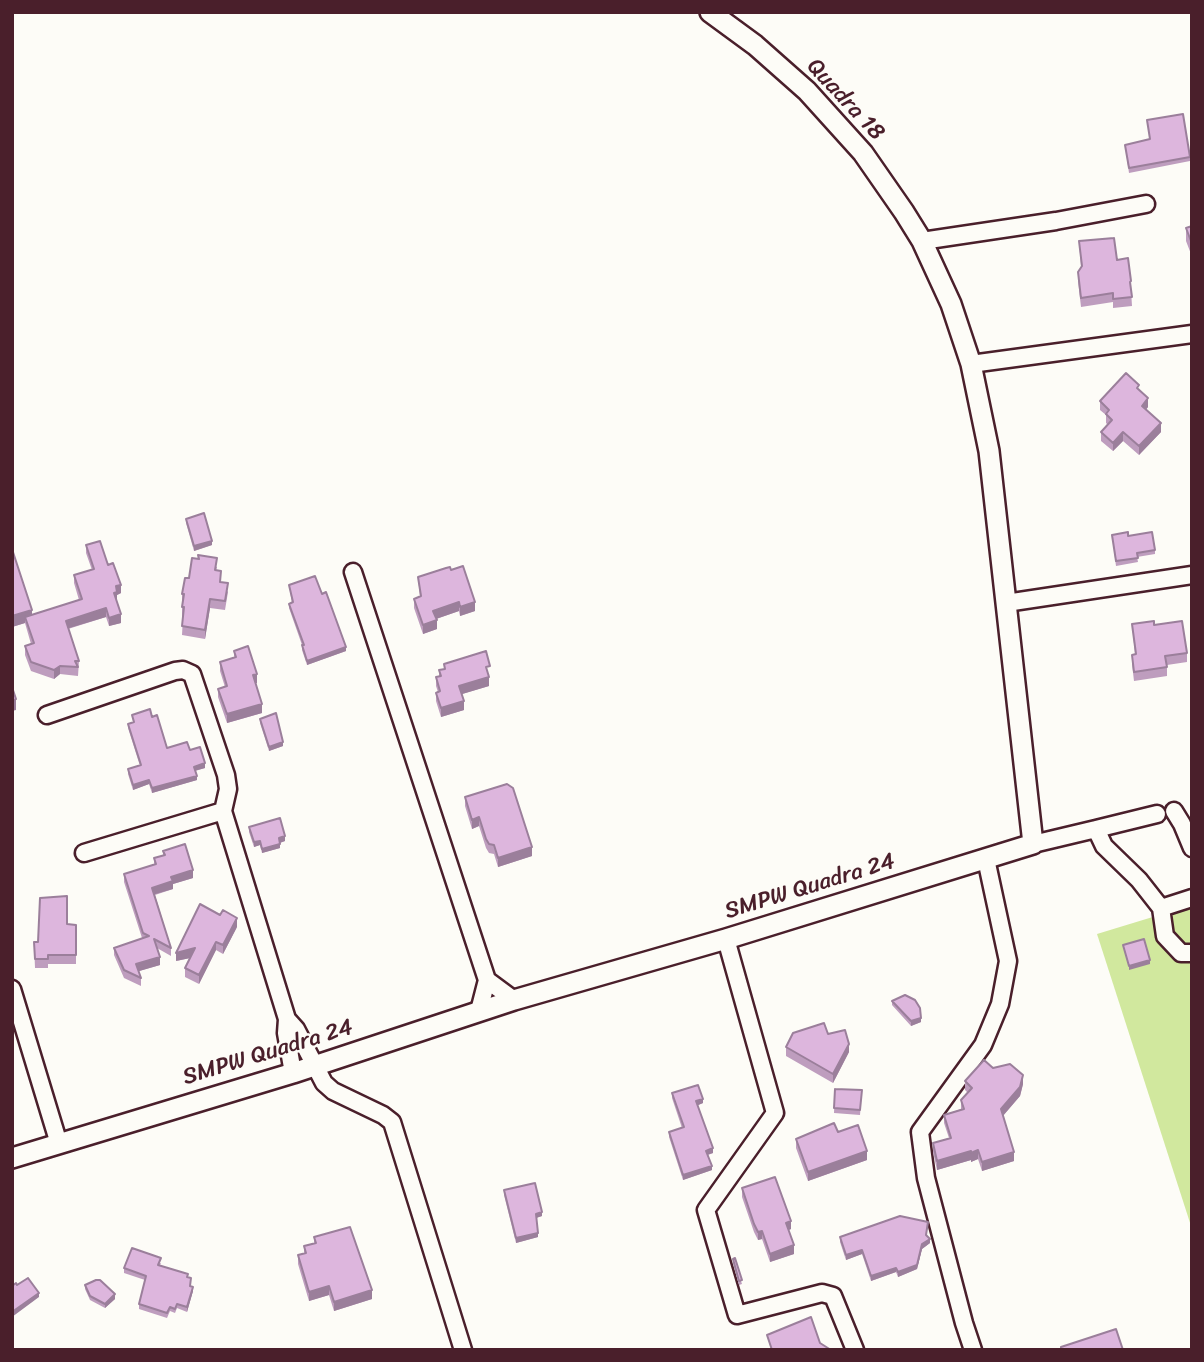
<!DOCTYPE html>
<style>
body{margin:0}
#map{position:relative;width:1204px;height:1362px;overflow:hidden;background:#fdfcf7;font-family:Sriracha,sans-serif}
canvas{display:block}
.frame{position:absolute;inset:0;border:14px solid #4a1f2b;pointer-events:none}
</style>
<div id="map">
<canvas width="1204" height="1362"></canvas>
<div class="frame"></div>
</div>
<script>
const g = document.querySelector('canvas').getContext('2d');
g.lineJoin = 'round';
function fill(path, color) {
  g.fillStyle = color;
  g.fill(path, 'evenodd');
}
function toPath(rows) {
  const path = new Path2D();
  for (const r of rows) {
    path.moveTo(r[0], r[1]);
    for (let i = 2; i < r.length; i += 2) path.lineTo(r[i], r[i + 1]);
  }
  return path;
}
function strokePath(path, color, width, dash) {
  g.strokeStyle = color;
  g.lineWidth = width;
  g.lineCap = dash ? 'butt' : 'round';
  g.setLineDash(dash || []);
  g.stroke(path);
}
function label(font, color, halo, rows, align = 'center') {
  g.font = font + ' Sriracha,sans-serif';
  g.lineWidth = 5;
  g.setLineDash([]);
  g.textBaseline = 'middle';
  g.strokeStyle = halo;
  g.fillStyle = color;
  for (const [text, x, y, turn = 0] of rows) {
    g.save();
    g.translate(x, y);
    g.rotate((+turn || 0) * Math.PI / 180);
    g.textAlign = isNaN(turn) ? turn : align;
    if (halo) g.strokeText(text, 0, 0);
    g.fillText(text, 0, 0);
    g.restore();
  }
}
const green = toPath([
 [1192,905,1192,1229,1097,934]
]);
const minor = toPath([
 [922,241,1056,221,1146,204],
 [971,364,1192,334],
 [353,572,487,980,479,1011],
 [1006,603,1192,575],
 [47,715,175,671,183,670,192,674,226,775,228,789,223,811,287,1019,286,1033,293,1073],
 [1174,811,1182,824,1192,848],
 [1096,829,1157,814],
 [1033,844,1096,829,1104,846,1139,880,1161,908,1165,936,1181,953,1192,953],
 [84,853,223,811],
 [1161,908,1192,898],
 [726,939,775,1113,706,1210,737,1315,822,1293,833,1296,855,1350],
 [487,980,514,1000],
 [12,989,59,1144],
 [287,1019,296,1029,324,1083,333,1091,383,1115,392,1122,463,1350],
 [973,1350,964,1323,926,1178,920,1132,983,1045,1000,1004,1008,961,986,859]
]);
const tertiary = toPath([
 [12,1158,293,1073,514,1000,726,939,1033,844,989,451,971,364,951,304,922,241,904,212,863,153,807,91,755,45,710,12]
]);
const wall = toPath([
 [1147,120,1190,157,1190,161,1129,173,1125,145,1150,140],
 [1192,226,1192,254,1191,254,1186,241,1186,228],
 [1079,241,1117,260,1131,290,1132,306,1113,308,1113,302,1081,307,1078,281,1078,272,1081,267],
 [1139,390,1148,407,1146,409,1161,432,1139,455,1123,441,1113,451,1101,441,1101,432,1108,425,1106,423,1106,415,1100,410,1100,401],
 [186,519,212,545,194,551,186,523],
 [1112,535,1128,536,1155,550,1155,554,1137,557,1138,562,1116,566],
 [86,545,108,565,121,593,117,595,117,601,116,601,121,623,109,626,106,617,68,629,79,661,78,676,60,674,54,679,31,671,25,655,25,646,31,644,25,623,12,627,12,549,32,615,79,600,74,583,74,575,92,570,86,553],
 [198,555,217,567,216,571,221,582,228,592,225,610,210,608,205,639,182,635,183,616,182,616,182,594,198,559],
 [451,570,475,611,460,616,459,611,436,619,437,629,423,634,414,608,414,599,420,597,418,577],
 [289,585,322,594,346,651,307,665,302,650,302,645,289,608,289,604,292,603],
 [1132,624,1154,625,1187,653,1187,662,1167,665,1167,676,1134,681,1132,664,1132,655,1135,654],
 [234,651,257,683,256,683,262,713,227,723,218,697,218,689,225,687,220,671,220,662,234,658],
 [444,664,490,675,489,675,489,686,462,694,464,710,441,717,436,701,436,693,438,692,436,686,436,677,439,676,439,670,444,669],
 [132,715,152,717,167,748,190,750,205,768,195,771,197,780,152,793,149,784,133,790,128,774,128,769,140,766,128,728,128,724,133,722],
 [260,719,283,746,269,751,260,723],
 [465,797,532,856,498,867,494,854,489,853,486,848,479,826,472,829,465,806],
 [249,827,285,841,280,843,280,848,262,853,260,845,254,847,249,832],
 [163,851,193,878,173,884,173,889,155,895,171,948,171,956,157,948,160,965,139,971,141,978,141,986,124,978,114,955,114,948,142,938,124,882,124,874,154,865,154,858,163,855],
 [67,924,76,925,76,964,48,964,48,968,35,968,34,942,38,942],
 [237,927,223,954,216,950,199,984,185,977,185,968,190,958,176,961],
 [892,1001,921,1022,911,1026,892,1005],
 [828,1034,849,1052,833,1083,786,1056,786,1047],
 [993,1068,1023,1084,1020,1096,1003,1116,1014,1161,982,1171,978,1159,971,1162,971,1160,937,1170,933,1152,933,1143,949,1138,944,1123,944,1115,961,1109,961,1100,968,1093,965,1090,965,1081],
 [835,1089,862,1090,860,1115,834,1113],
 [672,1093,703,1103,698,1105,713,1153,708,1155,712,1170,683,1180,669,1137,669,1132,682,1128,672,1098],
 [838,1132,867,1160,808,1181,796,1148,796,1139],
 [742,1188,791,1229,789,1230,794,1254,770,1262,762,1239,758,1240,754,1232,742,1197],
 [504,1190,542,1216,536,1218,538,1237,516,1243,504,1195],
 [927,1236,930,1243,922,1249,917,1269,898,1277,896,1272,871,1281,862,1254,846,1260,840,1242,840,1237],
 [314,1237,372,1299,334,1311,329,1295,309,1301,298,1264,298,1255,304,1253,304,1246,314,1243],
 [733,1259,742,1284,739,1285,733,1263],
 [161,1263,160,1265,188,1277,193,1291,187,1312,177,1308,175,1313,170,1311,167,1318,139,1309,139,1304,145,1280,124,1273,124,1268],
 [85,1285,115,1299,105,1308,90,1300,85,1289]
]);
const shadedWall = toPath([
 [1148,398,1148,407,1142,415,1142,406],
 [1161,423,1161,432,1139,455,1139,446],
 [1123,432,1123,441,1113,451,1113,443],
 [212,541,212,545,194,551,194,546],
 [121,585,121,593,117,595,117,601,114,602,116,586],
 [210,599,210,608,205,639,205,630],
 [459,602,459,611,433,620,433,611],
 [475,602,475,611,460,616,460,607],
 [106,608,106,617,66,629,66,621],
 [32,610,32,621,25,617,25,623,12,627,12,616],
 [121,614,121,623,109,626,109,618],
 [437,620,437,629,423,634,423,625],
 [346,647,346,651,307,665,307,661],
 [60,666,60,674,54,679,54,670],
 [257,674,257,683,253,684,253,675],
 [489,677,489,686,459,695,459,686],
 [16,699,16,710,12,711,12,700],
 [464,701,464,710,441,717,441,708],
 [262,704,262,713,227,723,227,714],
 [283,742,283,746,269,751,269,747],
 [205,763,205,768,194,771,194,767],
 [197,776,197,780,152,793,152,788],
 [149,780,149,784,133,790,133,785],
 [479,817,479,826,472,829,472,820],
 [285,836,285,841,279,843,279,838],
 [260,841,260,845,254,847,254,842],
 [280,844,280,848,262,853,262,849],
 [532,847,532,856,498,867,498,858],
 [193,870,193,878,173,884,173,889,152,895,152,888,171,877],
 [237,918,237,927,223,954,223,945],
 [216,942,216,950,199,984,199,975],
 [195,948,195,957,176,961,176,953],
 [160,957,160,965,136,972,136,964],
 [1150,960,1150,964,1129,970,1129,966],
 [921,1018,921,1022,911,1026,911,1021],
 [849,1044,849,1052,833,1083,833,1074],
 [1023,1075,1023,1084,1020,1096,1001,1118,1001,1109],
 [703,1099,703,1103,696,1106,696,1101],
 [713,1148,713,1153,706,1155,706,1151],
 [978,1150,978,1159,971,1162,971,1153],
 [867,1151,867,1160,808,1181,808,1172],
 [971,1151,971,1160,937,1170,937,1161],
 [1014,1152,1014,1161,982,1171,982,1162],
 [712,1166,712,1170,683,1180,683,1175],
 [542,1212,542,1216,536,1218,536,1214],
 [791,1221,791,1229,786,1231,786,1223],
 [762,1231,762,1239,758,1240,758,1232],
 [538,1233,538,1237,516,1243,516,1238],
 [930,1239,930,1243,922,1249,917,1269,898,1277,898,1272,922,1244],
 [794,1245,794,1254,770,1262,770,1254],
 [862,1250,862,1254,846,1260,846,1255],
 [896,1268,896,1272,871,1281,871,1276],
 [329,1286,329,1295,309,1301,309,1292],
 [193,1287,193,1291,187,1312,187,1307],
 [372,1290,372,1299,334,1311,334,1302],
 [39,1293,39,1297,12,1317,12,1312],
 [115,1294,115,1299,105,1308,105,1304]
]);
const building = toPath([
 [1183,114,1190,157,1129,168,1125,145,1150,139,1147,120,1183,114],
 [1192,226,1192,240,1191,241,1186,228,1192,226],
 [1114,238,1117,260,1128,258,1131,281,1130,282,1132,297,1113,299,1113,293,1081,298,1078,272,1082,266,1079,241,1114,238],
 [1126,373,1139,385,1137,388,1148,398,1142,406,1161,423,1139,446,1123,432,1113,443,1101,432,1112,420,1106,414,1109,410,1100,401,1126,373],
 [204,513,212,541,194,546,186,519,204,513],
 [1128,532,1128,536,1152,532,1155,550,1137,553,1138,558,1116,561,1112,535,1128,532],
 [100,541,108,565,113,563,121,585,116,586,117,592,114,593,121,614,109,618,106,608,66,621,79,661,75,661,78,667,60,666,54,670,31,662,25,646,34,643,25,617,82,599,74,575,94,569,86,545,100,541],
 [12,549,32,610,12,616,12,549],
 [198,555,217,558,215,570,221,571,220,582,228,583,225,601,210,599,205,630,182,626,184,607,182,607,184,594,182,594,185,578,189,578,192,558,199,559,198,555],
 [463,566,475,602,460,607,459,602,433,611,437,620,423,625,414,599,421,596,418,577,446,568,450,567,451,570,463,566],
 [315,576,322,594,326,592,346,647,307,661,302,645,304,645,289,604,293,602,289,585,315,576],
 [1154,621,1154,625,1182,621,1187,653,1165,656,1167,667,1134,672,1132,655,1136,654,1132,624,1154,621],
 [248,646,257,674,253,675,262,704,227,714,218,689,227,686,220,662,236,657,234,651,248,646],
 [486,651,490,666,486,667,489,677,459,686,464,701,441,708,436,693,440,691,436,677,441,676,439,670,445,669,444,664,486,651],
 [12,687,16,699,12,700,12,687],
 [150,709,152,717,157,715,167,748,187,742,190,750,200,747,205,763,194,767,197,776,152,788,149,780,133,785,128,769,141,765,128,724,134,722,132,715,150,709],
 [276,713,283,742,269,747,260,719,276,713],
 [507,784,513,788,532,847,498,858,494,845,489,844,486,839,479,817,472,820,465,797,507,784],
 [280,818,285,836,279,838,280,844,262,849,260,841,254,842,249,827,280,818],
 [185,844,193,870,171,877,173,881,152,888,171,948,154,939,160,957,136,964,141,978,124,970,114,948,149,936,143,933,124,874,156,864,154,858,165,855,163,851,185,844],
 [67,896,67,924,76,925,76,955,48,955,48,959,35,959,34,942,38,942,40,898,67,896],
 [200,904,220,915,223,910,237,918,223,945,216,942,199,975,185,968,195,948,176,953,200,904],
 [1144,939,1150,960,1129,966,1123,945,1144,939],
 [905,995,915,1000,920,1008,921,1018,911,1021,892,1001,905,995],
 [824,1023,828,1034,845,1030,849,1044,833,1074,786,1047,793,1033,824,1023],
 [984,1060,993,1068,1010,1064,1023,1075,1020,1087,1001,1109,1014,1152,982,1162,978,1150,971,1153,971,1151,937,1161,933,1143,951,1138,944,1115,964,1109,961,1100,972,1088,965,1081,984,1060],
 [698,1085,703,1099,696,1101,713,1148,706,1151,712,1166,683,1175,669,1132,684,1127,672,1093,698,1085],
 [835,1089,862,1090,860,1110,834,1108,835,1089],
 [834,1123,838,1132,858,1125,867,1151,808,1172,796,1139,834,1123],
 [775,1177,791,1221,786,1223,794,1245,770,1254,762,1231,758,1232,754,1224,742,1188,775,1177],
 [535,1183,542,1212,536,1214,538,1233,516,1238,504,1190,535,1183],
 [900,1216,928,1222,926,1235,930,1239,922,1244,917,1265,898,1272,896,1268,871,1276,862,1250,846,1255,840,1237,900,1216],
 [350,1227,372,1290,334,1302,329,1286,309,1292,298,1255,306,1253,304,1246,316,1243,314,1237,350,1227],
 [132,1248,161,1258,158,1265,188,1274,187,1277,191,1278,190,1286,193,1287,187,1307,177,1304,175,1309,170,1307,167,1313,139,1304,146,1276,124,1268,132,1248],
 [735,1258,742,1280,739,1281,733,1259,735,1258],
 [28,1278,39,1293,12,1312,12,1286,16,1283,17,1285,28,1278],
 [96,1280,100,1280,115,1294,105,1304,90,1296,85,1285,96,1280],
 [811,1317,820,1343,831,1350,772,1350,767,1335,811,1317],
 [1116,1329,1123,1350,1061,1350,1061,1347,1116,1329]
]);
const streetNames = [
 ["Quadra 18",845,100,47],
 ["SMPW Quadra 24",810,887,-17],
 ["SMPW Quadra 24",268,1053,-17]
];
fill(green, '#d1e89e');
strokePath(minor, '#4a1f2b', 21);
strokePath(tertiary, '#4a1f2b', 24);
strokePath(minor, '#fdfcf7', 16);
strokePath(tertiary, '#fdfcf7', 19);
fill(wall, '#be9dbe');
fill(shadedWall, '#9b7f9b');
fill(building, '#ddb6dd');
strokePath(building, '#9b7f9b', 2);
label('23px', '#4a1f2b', '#fdfcf7', streetNames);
</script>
